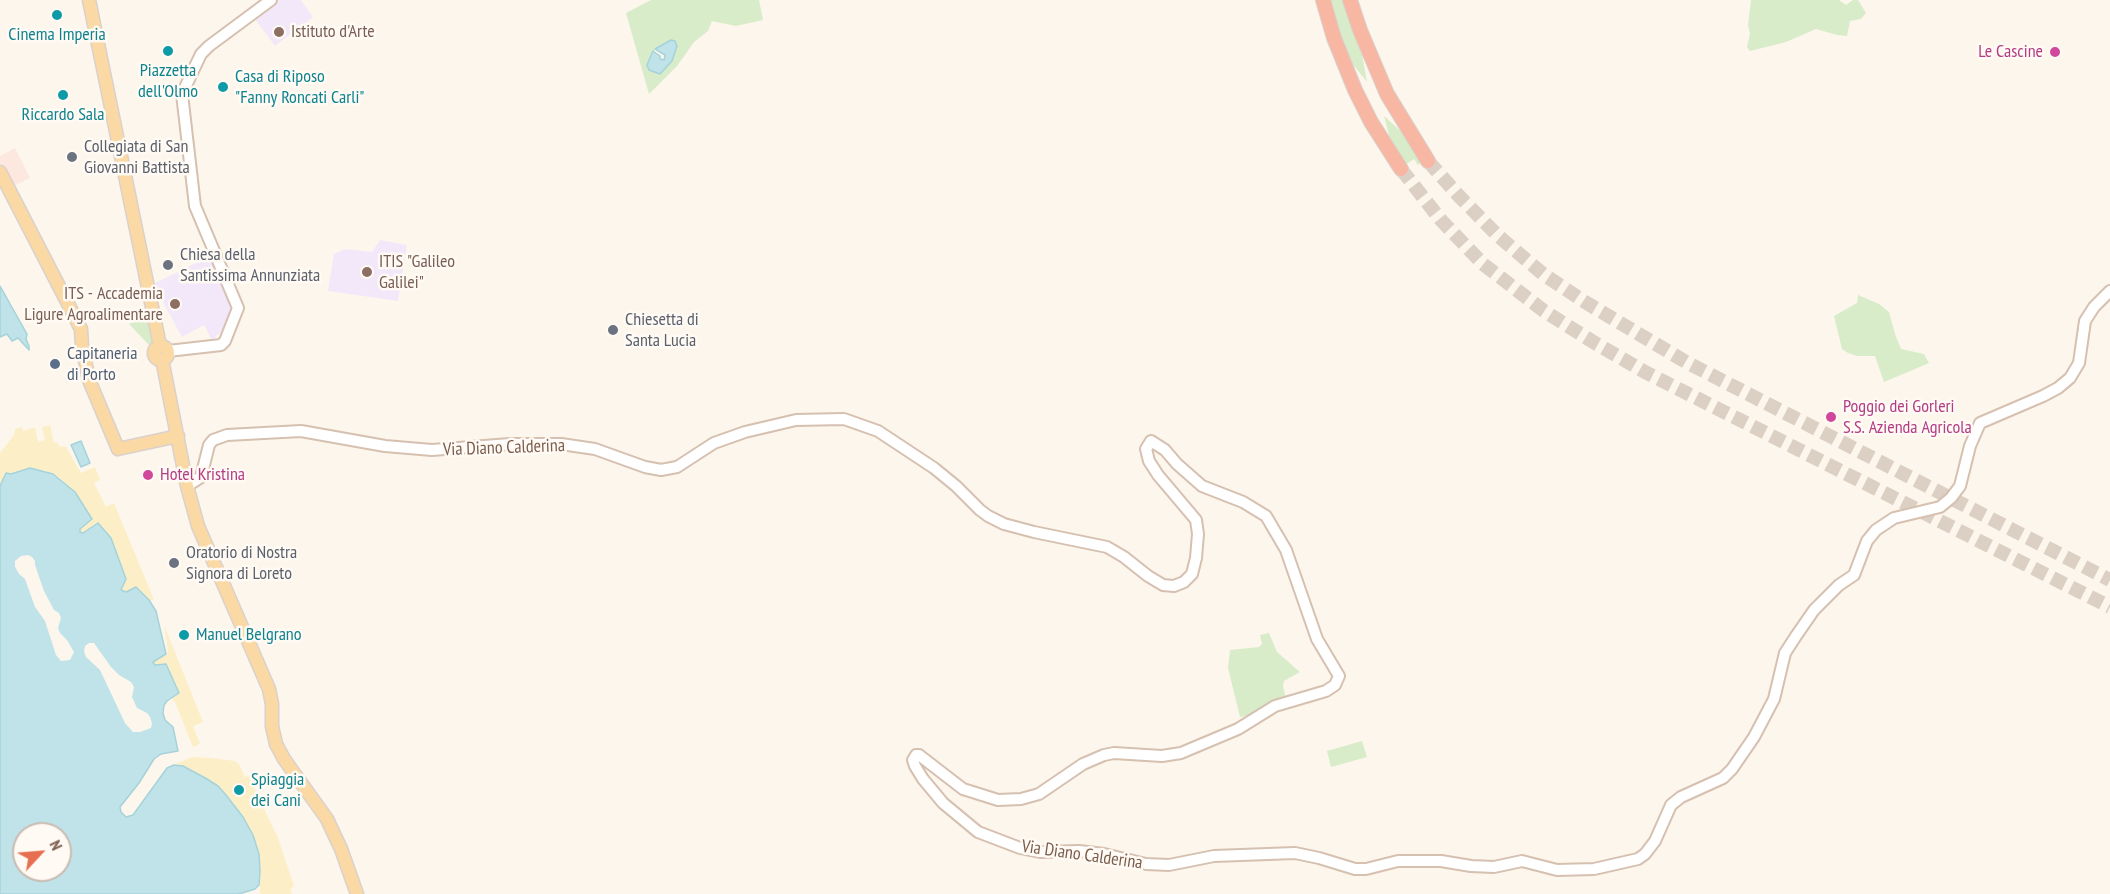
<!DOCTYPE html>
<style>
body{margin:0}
#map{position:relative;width:2110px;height:894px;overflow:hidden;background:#fdf6ec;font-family:"PT Sans Narrow",sans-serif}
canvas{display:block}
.north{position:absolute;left:12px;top:822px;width:60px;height:60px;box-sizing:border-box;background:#fffaf3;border:2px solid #cabbb1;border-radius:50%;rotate:64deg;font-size:16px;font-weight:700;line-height:24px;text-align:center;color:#7a5c4d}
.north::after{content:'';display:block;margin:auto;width:21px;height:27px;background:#e76f51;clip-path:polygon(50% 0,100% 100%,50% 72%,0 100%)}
</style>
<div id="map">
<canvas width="2110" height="894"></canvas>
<div class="north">N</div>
</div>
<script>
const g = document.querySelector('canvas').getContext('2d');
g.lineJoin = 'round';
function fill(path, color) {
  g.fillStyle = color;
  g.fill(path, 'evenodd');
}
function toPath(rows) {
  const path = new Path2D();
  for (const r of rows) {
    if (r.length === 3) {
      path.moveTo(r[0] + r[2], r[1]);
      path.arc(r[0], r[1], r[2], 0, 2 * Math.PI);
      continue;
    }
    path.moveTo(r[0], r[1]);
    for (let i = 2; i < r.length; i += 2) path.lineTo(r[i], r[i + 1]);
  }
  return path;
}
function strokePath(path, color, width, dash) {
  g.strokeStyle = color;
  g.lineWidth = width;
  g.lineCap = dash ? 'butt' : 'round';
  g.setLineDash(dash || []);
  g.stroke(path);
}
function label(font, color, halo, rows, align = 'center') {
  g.font = font + ' "PT Sans Narrow",sans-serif';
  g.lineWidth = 5;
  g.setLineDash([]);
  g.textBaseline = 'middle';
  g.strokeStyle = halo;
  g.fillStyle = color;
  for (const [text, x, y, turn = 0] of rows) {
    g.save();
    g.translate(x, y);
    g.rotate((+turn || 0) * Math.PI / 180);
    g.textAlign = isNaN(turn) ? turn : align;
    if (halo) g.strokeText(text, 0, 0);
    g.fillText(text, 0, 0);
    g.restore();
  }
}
const commercial = toPath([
 [15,148,30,178,12,187,0,163,0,156]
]);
const education = toPath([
 [279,0,301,0,313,17,275,46,255,19],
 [380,240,407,245,398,301,328,291,334,254,345,249,372,252],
 [211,256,235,309,222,331,212,340,204,325,182,337,153,284]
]);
const green = toPath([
 [651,0,759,0,763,20,736,26,712,21,708,31,694,42,677,66,649,94,626,13],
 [671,40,672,61,660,74,649,70,647,66,650,57,655,49],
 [1328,0,1345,0,1361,48,1367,82,1346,56],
 [1751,0,1839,0,1846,5,1853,0,1858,0,1866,13,1861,19,1850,21,1847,36,1837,35,1816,29,1786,42,1750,51,1747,47,1750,34,1748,25],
 [1384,116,1405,135,1423,161,1418,165,1414,159,1405,165,1392,146],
 [1858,295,1879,304,1889,312,1895,334,1901,349,1924,354,1929,363,1884,382,1875,356,1857,356,1848,353,1842,349,1834,316,1857,303],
 [147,316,154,339,151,346,147,343,129,324],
 [1269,633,1277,652,1300,672,1284,681,1283,686,1286,699,1253,715,1240,717,1228,668,1230,650,1259,647,1262,644,1260,635],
 [1362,741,1367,757,1331,767,1327,751]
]);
const sand = toPath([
 [50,425,54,443,57,442,59,446,66,447,81,473,95,467,100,480,94,483,106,507,114,503,154,600,149,600,136,588,126,592,121,590,121,587,126,579,111,538,106,531,94,524,83,534,80,532,79,529,92,518,75,492,60,478,46,471,30,468,11,474,6,474,0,486,0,453,14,435,15,429,22,427,23,431,35,427,38,442,45,440,42,427],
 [164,625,203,722,193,726,200,744,193,747,175,702,172,699,179,693,167,664,154,665,152,661,167,655,168,651],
 [192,757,211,758,235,761,239,764,245,777,248,775,278,838,294,886,290,890,292,894,260,894,259,854,253,835,235,806,218,786,183,766,174,765]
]);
const water = toPath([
 [671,40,675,41,677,46,672,61,660,74,649,70,647,65,653,51,660,56,660,59,664,60,665,55,655,49,671,40],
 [0,286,27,334,26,339,29,346,29,350,18,338,12,341,7,334,0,337,0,286],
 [81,441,90,463,81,467,71,445,81,441],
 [30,468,53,474,75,492,92,519,80,529,80,532,83,533,98,523,111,538,126,579,121,590,126,592,136,587,149,600,156,611,166,654,153,662,155,665,166,664,179,693,167,701,164,705,163,713,165,720,173,727,178,751,161,754,154,759,139,783,120,807,121,812,126,817,133,815,167,768,174,765,183,766,207,779,218,786,226,795,243,817,253,835,259,854,260,871,259,885,255,889,239,894,0,894,0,486,6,473,11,474,30,468],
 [24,834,60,834,60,870,24,870,24,834]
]);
const pier = toPath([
 [28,555,32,557,35,561,35,565,44,591,54,610,59,613,61,618,58,628,60,633,67,640,74,652,70,660,61,661,56,655,45,621,35,607,25,579,19,574,15,567,15,561,21,556],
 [89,643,94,643,111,667,119,675,131,682,134,687,132,697,137,708,147,713,150,717,152,723,151,728,140,732,133,732,125,723,100,670,86,657,84,651,85,646]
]);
const motorwayTunnel = toPath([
 [1428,161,1458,195,1497,235,1543,274,1585,302,1686,362,2110,580],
 [1401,169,1440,219,1483,264,1544,311,1595,343,1645,372,2110,607]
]);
const secondary = toPath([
 [168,351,221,345,225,341,238,308,195,206,182,94,201,54,209,46,271,0],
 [187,486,201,477,209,445,213,440,227,435,301,431,385,446,432,450,510,444,561,444,595,449,645,467,661,470,677,467,714,443,745,432,796,420,844,419,878,431,934,468,956,486,980,510,988,516,1004,524,1034,532,1107,547,1124,557,1148,576,1163,585,1174,586,1184,582,1192,574,1196,558,1198,534,1196,520,1158,475,1149,461,1146,449,1151,441,1165,450,1177,464,1202,486,1243,502,1266,516,1286,550,1317,639,1339,676,1335,685,1326,691,1275,706,1238,729,1181,753,1162,756,1114,753,1104,755,1083,764,1039,794,1021,799,998,800,963,789,919,755,916,755,913,760,915,766,923,779,943,803,978,832,1020,848,1040,852,1079,851,1104,854,1146,864,1169,865,1214,856,1295,853,1319,858,1355,869,1366,869,1398,861,1441,861,1471,866,1494,867,1522,861,1557,870,1594,869,1638,859,1645,854,1655,841,1671,805,1681,797,1723,778,1732,769,1754,737,1774,699,1785,653,1796,636,1814,610,1839,585,1854,575,1867,541,1876,530,1894,518,1940,507,1951,498,1960,486,1970,446,1980,423,2043,396,2058,388,2070,378,2079,363,2085,321,2094,307,2110,291]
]);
const primary = toPath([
 [89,0,160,346],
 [0,172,81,329,82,346,89,380,118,449,178,436],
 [161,353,7],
 [162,359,187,486,198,526,269,689,272,704,272,726,276,744,284,759,327,819,341,849,357,894]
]);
const motorway = toPath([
 [1323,0,1334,38,1355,90,1371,122,1401,169],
 [1350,0,1360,30,1387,94,1428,161]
]);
const markers = [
 [57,15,6,"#0f9aa8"],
 [279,32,6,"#8d6e63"],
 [168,51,6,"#0f9aa8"],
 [2055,52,6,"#d1479c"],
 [223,87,6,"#0f9aa8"],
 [63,95,6,"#0f9aa8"],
 [72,157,6,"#6b7280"],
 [168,265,6,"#6b7280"],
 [367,272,6,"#8d6e63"],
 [175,304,6,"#8d6e63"],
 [613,330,6,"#6b7280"],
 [55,364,6,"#5c6f8a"],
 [1831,417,6,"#d1479c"],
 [148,475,6,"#d1479c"],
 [174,563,6,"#6b7280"],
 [184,635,6,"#0f9aa8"],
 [239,790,6,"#0f9aa8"]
];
const educationNames = [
 ["Istituto d'Arte",291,32],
 ["ITIS \"Galileo",379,262],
 ["Galilei\"",379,283],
 ["ITS - Accademia",163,294,"right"],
 ["Ligure Agroalimentare",163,315,"right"]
];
const cultureNames = [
 ["Cinema Imperia",57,35],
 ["Piazzetta",168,71],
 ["dell'Olmo",168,92],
 ["Casa di Riposo",235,77,"left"],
 ["\"Fanny Roncati Carli\"",235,98,"left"],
 ["Riccardo Sala",63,115],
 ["Manuel Belgrano",196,635,"left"],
 ["Spiaggia",251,780,"left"],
 ["dei Cani",251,801,"left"]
];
const hotelNames = [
 ["Le Cascine",2043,52,"right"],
 ["Poggio dei Gorleri",1843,407],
 ["S.S. Azienda Agricola",1843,428],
 ["Hotel Kristina",160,475]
];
const worshipNames = [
 ["Collegiata di San",84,147],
 ["Giovanni Battista",84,168],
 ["Chiesa della",180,255],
 ["Santissima Annunziata",180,276],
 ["Chiesetta di",625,320],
 ["Santa Lucia",625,341],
 ["Oratorio di Nostra",186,553],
 ["Signora di Loreto",186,574]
];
const serviceNames = [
 ["Capitaneria",67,354],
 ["di Porto",67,375]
];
const streetNames = [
 ["Via Diano Calderina",504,448,-2],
 ["Via Diano Calderina",1082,855,8]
];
fill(commercial, '#fde8e0');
fill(education, '#f3e8fa');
fill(green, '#d8ecc9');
fill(sand, '#fcefc7');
fill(water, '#bfe3e8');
strokePath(water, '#a5d3da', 1.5);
fill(pier, '#fdf6ec');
strokePath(motorwayTunnel, '#dcd0c4', 14, [14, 7]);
strokePath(secondary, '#d6c0b0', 14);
strokePath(primary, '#dad1cd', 15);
strokePath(motorway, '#dad1cd', 16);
strokePath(secondary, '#fff', 10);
strokePath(primary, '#fbd9a5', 12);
strokePath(motorway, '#f7b7a3', 14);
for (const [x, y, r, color] of markers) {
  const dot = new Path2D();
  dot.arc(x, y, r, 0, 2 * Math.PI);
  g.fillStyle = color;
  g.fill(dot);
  strokePath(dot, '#fffaf3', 2);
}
label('18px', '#785e54', '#fffaf3', educationNames, 'left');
label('18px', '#0d838f', '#fffaf3', cultureNames);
label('18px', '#b23c85', '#fffaf3', hotelNames, 'left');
label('18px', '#5b616d', '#fffaf3', worshipNames, 'left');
label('18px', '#4e5e75', '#fffaf3', serviceNames, 'left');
label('18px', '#7a5c4d', '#fffaf3', streetNames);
</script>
